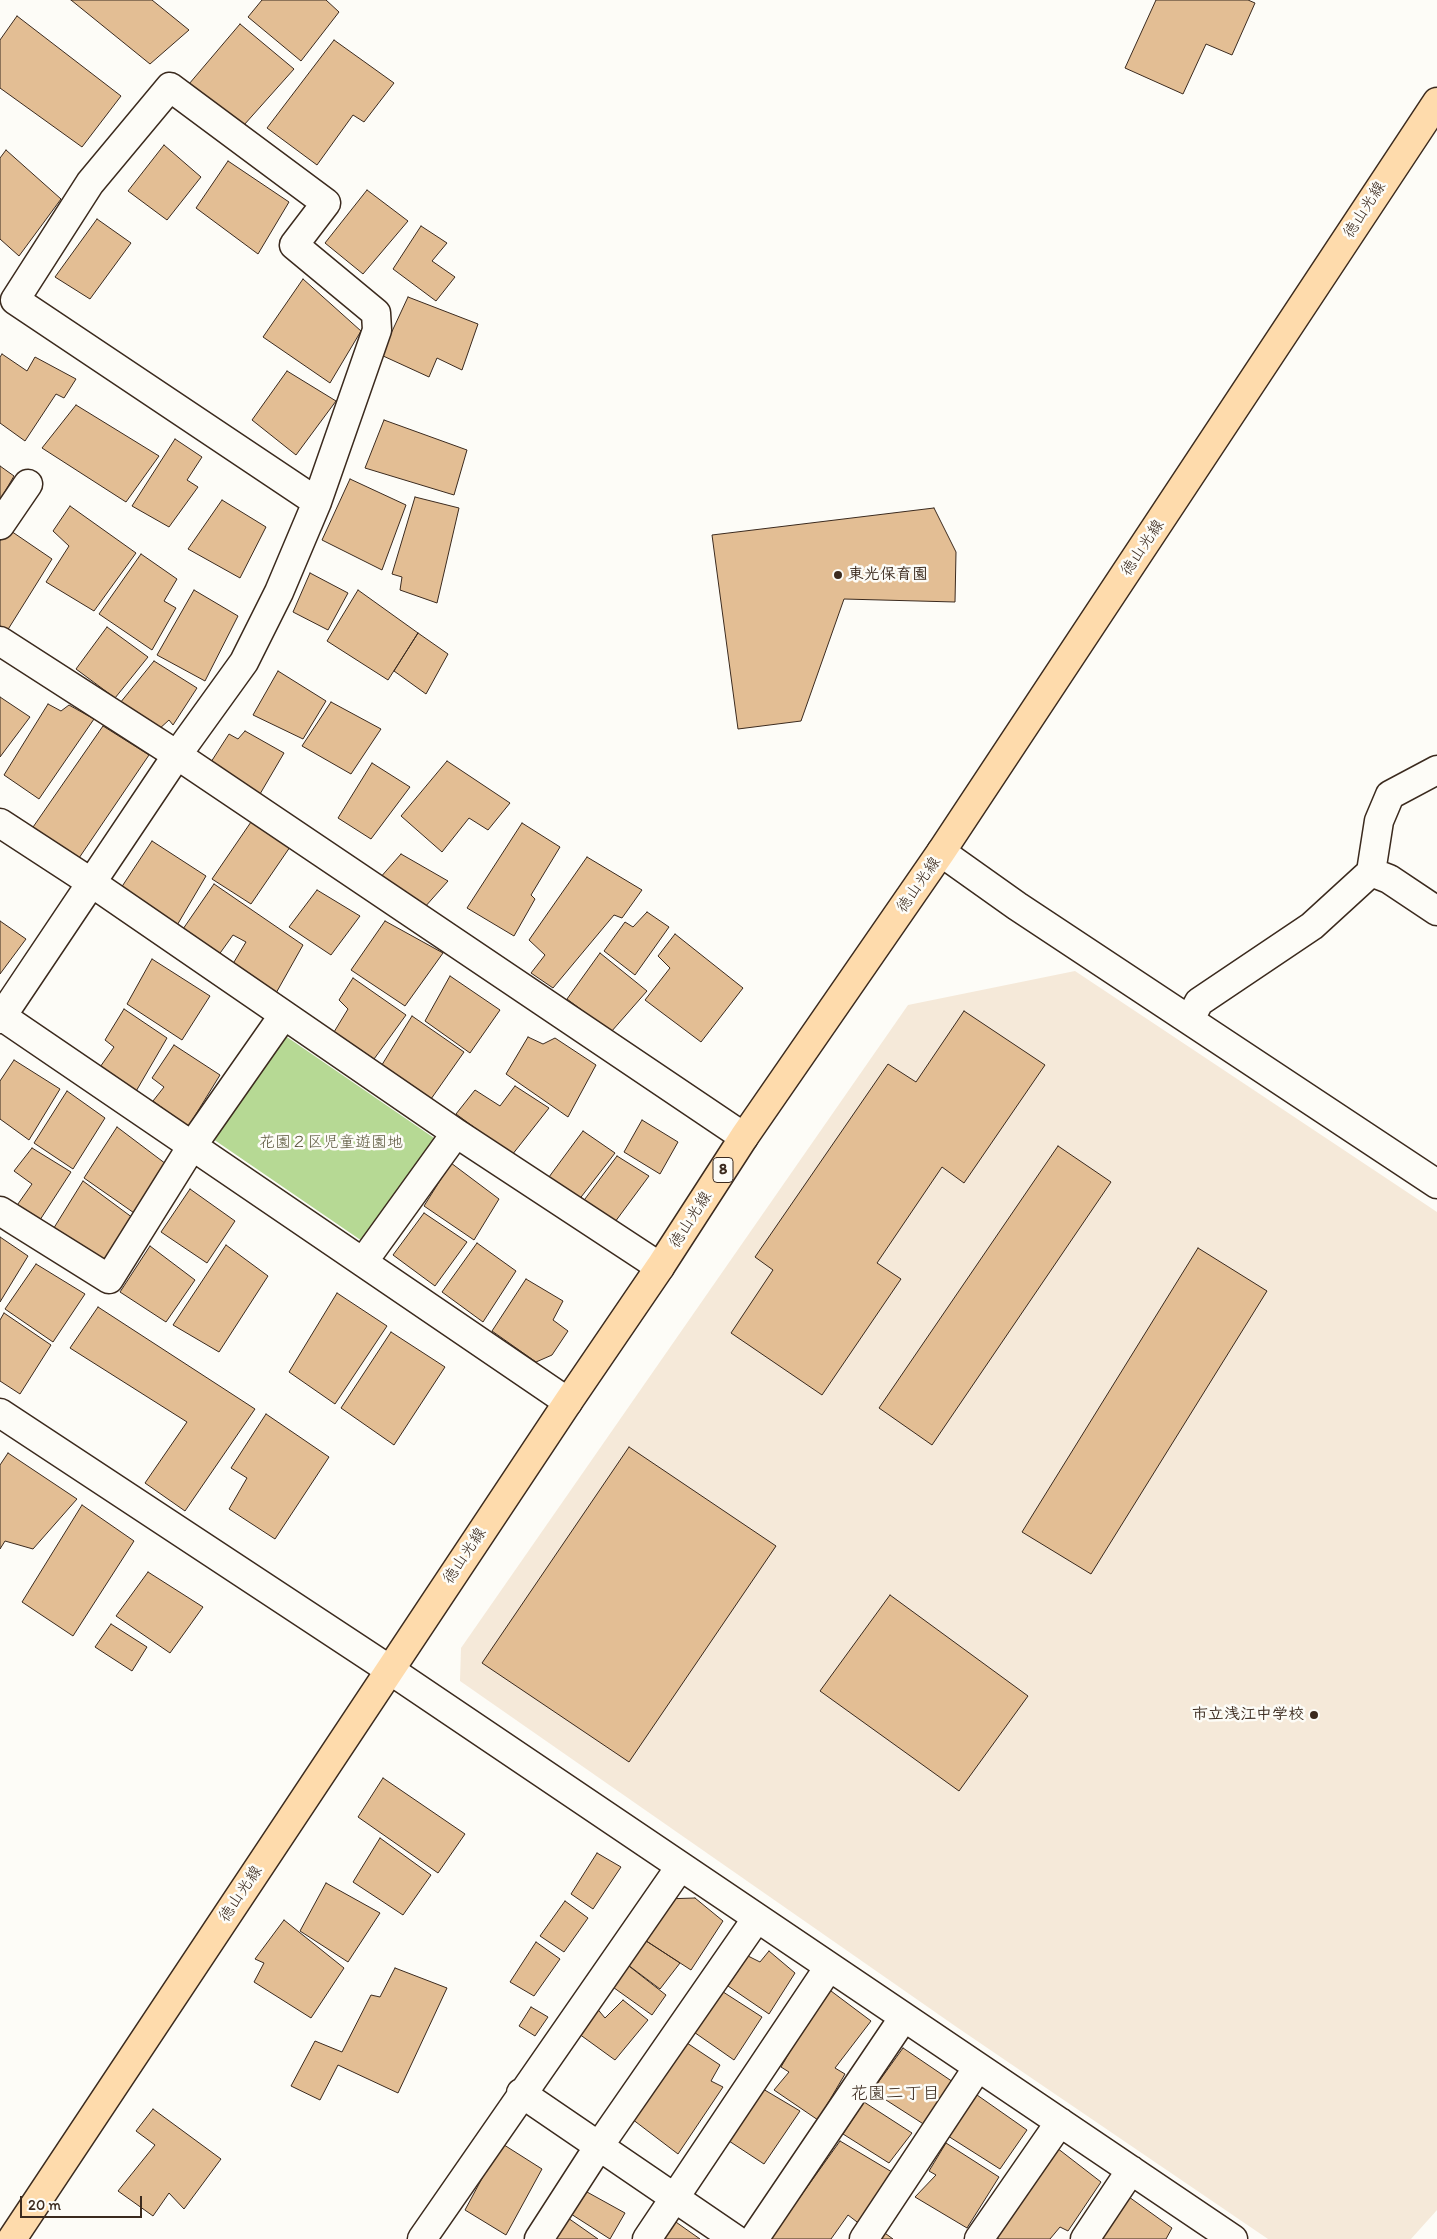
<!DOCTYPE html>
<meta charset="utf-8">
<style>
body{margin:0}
#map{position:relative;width:1437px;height:2239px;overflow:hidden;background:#fdfcf7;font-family:Itim,sans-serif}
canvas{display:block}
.scale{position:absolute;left:20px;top:2196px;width:122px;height:22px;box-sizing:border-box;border:2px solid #3b2a1e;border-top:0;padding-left:6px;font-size:15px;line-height:18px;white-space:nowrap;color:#3b2a1e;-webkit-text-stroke:4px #fdfcf7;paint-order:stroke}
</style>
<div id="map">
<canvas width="1437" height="2239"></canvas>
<div class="scale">20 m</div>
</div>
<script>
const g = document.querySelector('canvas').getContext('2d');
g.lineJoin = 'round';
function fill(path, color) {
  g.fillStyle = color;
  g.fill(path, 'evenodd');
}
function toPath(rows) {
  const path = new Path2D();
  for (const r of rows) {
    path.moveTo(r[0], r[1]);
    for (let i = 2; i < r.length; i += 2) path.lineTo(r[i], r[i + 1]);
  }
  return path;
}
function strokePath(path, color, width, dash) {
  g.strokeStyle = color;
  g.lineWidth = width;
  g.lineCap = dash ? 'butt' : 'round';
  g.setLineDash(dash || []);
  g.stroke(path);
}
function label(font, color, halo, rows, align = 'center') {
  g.font = font + ' Itim,"Klee One",sans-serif';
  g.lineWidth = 5;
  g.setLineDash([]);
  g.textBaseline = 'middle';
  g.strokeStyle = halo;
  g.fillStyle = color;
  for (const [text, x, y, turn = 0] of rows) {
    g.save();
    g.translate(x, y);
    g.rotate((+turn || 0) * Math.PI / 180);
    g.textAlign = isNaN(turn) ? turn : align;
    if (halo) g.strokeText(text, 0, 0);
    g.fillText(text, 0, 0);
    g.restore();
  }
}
const built = toPath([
 [1075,971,1437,1212,1437,2210,1411,2239,1268,2239,958,2028,460,1681,461,1648,908,1005]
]);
const green = toPath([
 [284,1035,437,1140,365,1243,213,1139]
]);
const building = toPath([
 [71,0,152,0,189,30,150,64,71,0],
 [262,0,326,0,339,12,301,61,248,17,262,0],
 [1156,0,1248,0,1255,3,1232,55,1206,44,1183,94,1125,68,1156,0],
 [17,16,121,96,82,147,0,88,0,40,17,16],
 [240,24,294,69,244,125,189,84,240,24],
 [334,40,394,83,364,122,353,115,317,165,267,128,334,40],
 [164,145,201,177,167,220,128,191,164,145],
 [6,150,61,199,19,256,0,239,0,158,6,150],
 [228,161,289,202,258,254,196,208,228,161],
 [367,190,408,221,363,274,325,243,367,190],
 [97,219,131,243,90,299,55,277,97,219],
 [421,226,447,243,432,261,455,277,436,301,393,269,421,226],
 [303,279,361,331,330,383,263,337,303,279],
 [408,297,478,324,462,370,437,358,429,377,381,355,408,297],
 [2,354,27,371,35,357,76,379,64,398,56,394,25,441,0,423,0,357,2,354],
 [287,371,336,401,296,455,252,420,287,371],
 [76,405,159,456,126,502,42,448,76,405],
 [384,420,467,450,454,495,365,468,384,420],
 [175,439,202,457,187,480,198,487,169,527,132,506,175,439],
 [0,466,14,476,0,500,0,466],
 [350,479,406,505,382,570,322,540,350,479],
 [415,497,459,508,437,603,400,590,402,577,392,574,415,497],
 [222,500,266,527,240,578,188,549,222,500],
 [70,506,136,553,94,611,46,582,69,546,53,531,70,506],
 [934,508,956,552,955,602,844,599,801,721,738,729,712,535,934,508],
 [8,529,52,559,7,631,0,626,0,541,8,529],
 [141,554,177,579,164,601,176,608,152,650,99,614,141,554],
 [310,573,348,593,328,630,293,612,310,573],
 [194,590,238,616,205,681,157,655,194,590],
 [358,590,418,633,388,680,327,641,358,590],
 [107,627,148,657,115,698,76,669,107,627],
 [418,633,448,654,426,694,394,671,418,633],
 [154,661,197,688,173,725,169,720,158,730,120,703,154,661],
 [278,671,326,701,303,739,253,715,278,671],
 [0,697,30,717,0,757,0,697],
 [331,702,381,729,351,774,302,746,331,702],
 [48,704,61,711,69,705,94,719,39,799,4,775,48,704],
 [103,726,149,755,77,861,31,830,103,726],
 [245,731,284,753,260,794,211,762,229,734,238,739,245,731],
 [447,761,510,803,488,830,469,818,442,852,401,816,447,761],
 [372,763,410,787,371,839,338,818,372,763],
 [251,822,290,847,251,904,212,879,251,822],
 [522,823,560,847,531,895,535,899,514,936,467,908,522,823],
 [152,841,206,876,176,927,121,888,152,841],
 [401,854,448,881,424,908,379,879,401,854],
 [587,857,642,890,622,918,614,915,553,988,531,973,545,955,529,940,587,857],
 [214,884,303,945,271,1002,231,967,246,942,233,935,218,956,183,929,214,884],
 [317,890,360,916,331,955,289,927,317,890],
 [647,912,669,927,635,975,604,951,625,922,633,927,647,912],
 [0,921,26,939,0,974,0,921],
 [385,921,443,953,405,1006,351,970,385,921],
 [675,934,743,988,701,1042,645,1000,670,968,658,956,675,934],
 [600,953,647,991,611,1032,567,999,600,953],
 [152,959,210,996,182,1040,127,1004,152,959],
 [450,976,500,1010,470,1053,425,1021,450,976],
 [353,978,406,1015,374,1059,334,1032,348,1009,339,1000,353,978],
 [124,1009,167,1038,135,1093,98,1070,114,1047,105,1040,124,1009],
 [964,1011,1045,1065,964,1183,942,1167,877,1263,901,1279,822,1395,731,1333,773,1270,755,1257,888,1064,916,1082,964,1011],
 [412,1016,464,1052,431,1099,380,1068,412,1016],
 [528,1037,543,1044,555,1038,596,1065,568,1117,506,1074,528,1037],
 [174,1045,220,1075,188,1127,153,1101,164,1087,152,1078,174,1045],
 [14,1060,60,1089,29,1140,0,1119,0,1081,14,1060],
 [515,1086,549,1108,512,1155,456,1114,475,1090,500,1106,515,1086],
 [67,1091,105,1118,73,1169,34,1143,67,1091],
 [642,1120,678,1142,660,1174,624,1152,642,1120],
 [117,1127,166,1164,137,1215,84,1178,117,1127],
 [583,1131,615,1153,578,1201,549,1177,583,1131],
 [1058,1146,1111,1182,932,1445,879,1408,1058,1146],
 [32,1148,71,1172,38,1223,13,1211,32,1184,14,1171,32,1148],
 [617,1156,649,1176,612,1226,582,1203,617,1156],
 [451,1163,499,1199,474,1240,424,1206,451,1163],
 [83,1181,133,1218,102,1268,52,1231,83,1181],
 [190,1189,235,1221,207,1263,161,1232,190,1189],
 [424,1213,467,1242,435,1286,393,1255,424,1213],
 [0,1237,28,1256,0,1302,0,1237],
 [477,1243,516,1271,483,1322,442,1292,477,1243],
 [226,1245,268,1276,219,1352,173,1325,226,1245],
 [150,1246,195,1280,166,1322,120,1292,150,1246],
 [1198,1248,1267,1291,1091,1574,1022,1532,1198,1248],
 [36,1264,85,1294,53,1342,5,1309,36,1264],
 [526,1279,563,1301,553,1320,568,1331,552,1355,536,1362,492,1331,526,1279],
 [337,1293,387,1326,335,1404,289,1372,337,1293],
 [98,1307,255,1409,185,1511,145,1483,187,1422,70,1348,98,1307],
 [4,1313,51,1345,20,1394,0,1381,0,1320,4,1313],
 [391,1332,445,1367,394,1445,341,1408,391,1332],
 [266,1414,329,1457,275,1539,229,1509,247,1478,231,1468,266,1414],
 [629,1447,776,1546,629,1762,482,1663,629,1447],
 [8,1453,77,1499,33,1549,5,1541,0,1549,0,1465,8,1453],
 [82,1505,134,1541,73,1636,22,1602,82,1505],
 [148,1572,203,1607,170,1653,116,1616,148,1572],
 [890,1595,1028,1696,959,1791,820,1691,890,1595],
 [111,1624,147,1647,132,1671,95,1647,111,1624],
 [383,1778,465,1834,438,1873,358,1817,383,1778],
 [380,1838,431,1875,403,1915,353,1882,380,1838],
 [597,1853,621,1867,593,1909,571,1894,597,1853],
 [326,1883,380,1913,348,1962,300,1931,326,1883],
 [695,1898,723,1921,691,1970,637,1935,663,1899,695,1898],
 [565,1901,588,1918,564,1952,540,1936,565,1901],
 [284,1920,344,1968,311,2018,254,1982,264,1963,255,1959,284,1920],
 [637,1935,680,1963,660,1989,620,1959,637,1935],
 [536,1942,560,1959,534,1996,510,1982,536,1942],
 [769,1951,795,1973,769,2014,728,1986,748,1956,760,1962,769,1951],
 [625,1963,666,1995,652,2015,610,1985,625,1963],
 [395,1968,447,1988,398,2093,338,2065,320,2100,291,2086,315,2041,342,2052,371,1995,380,1997,395,1968],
 [717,1988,762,2017,734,2060,691,2030,717,1988],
 [827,1988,871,2021,835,2068,845,2074,818,2120,774,2090,789,2072,781,2067,827,1988],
 [623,2000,648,2020,615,2060,575,2031,595,2006,605,2018,623,2000],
 [531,2007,548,2017,535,2036,519,2026,531,2007],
 [687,2043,720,2065,711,2081,723,2087,678,2154,632,2119,687,2043],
 [903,2048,956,2084,925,2125,872,2091,903,2048],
 [763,2089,800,2111,764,2164,726,2139,763,2089],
 [977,2095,1027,2130,1000,2169,948,2136,977,2095],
 [864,2102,912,2133,889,2163,843,2134,864,2102],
 [153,2109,221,2159,184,2209,169,2193,153,2216,118,2191,155,2145,136,2131,153,2109],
 [840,2141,897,2175,861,2225,848,2215,831,2239,770,2239,840,2141],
 [501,2143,542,2169,506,2235,465,2210,501,2143],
 [946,2143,999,2177,967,2228,915,2197,936,2175,929,2171,946,2143],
 [1057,2148,1101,2182,1068,2231,1060,2227,1050,2239,999,2239,994,2236,1057,2148],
 [587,2192,625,2213,610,2239,571,2214,587,2192],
 [1129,2197,1172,2228,1166,2239,1101,2239,1129,2197],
 [568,2218,598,2239,555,2239,568,2218],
 [673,2220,700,2239,661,2239,673,2220],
 [882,2231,893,2239,876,2239,882,2231]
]);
const minor = toPath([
 [0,525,28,484],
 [0,641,177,755,744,1137],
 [0,823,92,883,456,1133,660,1267],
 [941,852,1017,906,1437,1184],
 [1371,872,1389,879,1437,911],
 [0,1015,568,1402],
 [0,1019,177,755,244,662,279,592,317,502,377,330,376,313,294,245,326,203,170,87,90,183,15,300,317,502],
 [1190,1019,1199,1002,1312,926,1371,872,1379,821,1390,795,1437,770],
 [0,1211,109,1279,192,1146,283,1016],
 [363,1262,456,1133],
 [0,1413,390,1670,1233,2239],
 [521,2093,735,2239],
 [422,2239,680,1867],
 [539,2239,599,2146,757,1918],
 [647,2239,829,1967],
 [754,2239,904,2017],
 [864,2239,978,2067],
 [979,2239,1060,2122],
 [1085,2239,1131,2170]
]);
const major = toPath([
 [12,2239,568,1402,660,1267,744,1137,941,852,1437,102]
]);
const markers = [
 [838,575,5,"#3b2a1e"],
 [1314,1715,5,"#3b2a1e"]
];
const shields = [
 [723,1170,20]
];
const shieldNames = [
 ["8",723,1170]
];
const streetNames = [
 ["徳山光線",1365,210,-57],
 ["徳山光線",1143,548,-56],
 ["徳山光線",919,885,-55],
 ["徳山光線",691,1220,-57],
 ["徳山光線",465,1556,-56],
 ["徳山光線",241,1894,-56]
];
const poiNames = [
 ["東光保育園",848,575],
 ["市立浅江中学校",1304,1715,"right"]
];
const parkNames = [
 ["花園２区児童遊園地",331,1143]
];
const neighbourhoodNames = [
 ["花園二丁目",895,2094]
];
fill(built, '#f5e9d9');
fill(green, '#b6d994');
fill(building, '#e3be94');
strokePath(building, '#3b2a1e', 1);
strokePath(minor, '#3b2a1e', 31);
strokePath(major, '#3b2a1e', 31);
strokePath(minor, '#fdfcf7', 28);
strokePath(major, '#fedbac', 28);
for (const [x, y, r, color] of markers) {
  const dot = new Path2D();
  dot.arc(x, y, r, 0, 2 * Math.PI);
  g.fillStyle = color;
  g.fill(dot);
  strokePath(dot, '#fdfcf7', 2);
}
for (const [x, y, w] of shields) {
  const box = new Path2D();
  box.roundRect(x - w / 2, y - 12.5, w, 25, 4);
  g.fillStyle = '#fdfcf7';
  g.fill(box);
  strokePath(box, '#3b2a1e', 1);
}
label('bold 15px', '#3b2a1e', null, shieldNames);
label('16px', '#3b2a1e', '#fdfcf7', streetNames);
label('bold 16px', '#3b2a1e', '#fdfcf7', poiNames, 'left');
label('16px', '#5a563c', '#fdfcf7', parkNames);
label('18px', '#3b2a1e', '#fdfcf7', neighbourhoodNames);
</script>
